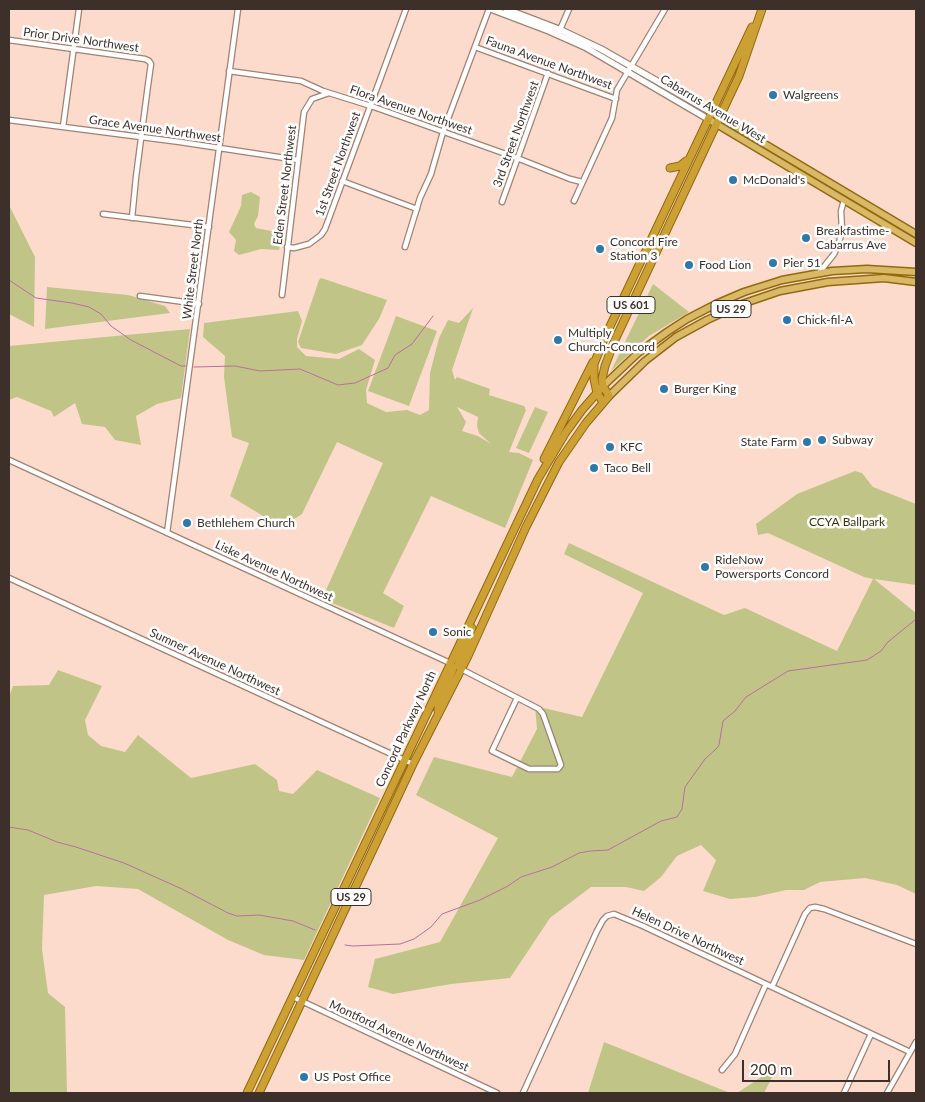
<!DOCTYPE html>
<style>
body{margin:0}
#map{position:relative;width:925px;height:1102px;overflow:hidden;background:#fcdbcc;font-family:Lato,sans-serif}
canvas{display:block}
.frame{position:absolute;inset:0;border:10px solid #3d302a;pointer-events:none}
.scale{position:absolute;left:742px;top:1060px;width:148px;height:22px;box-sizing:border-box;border:2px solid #3d302a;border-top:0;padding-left:6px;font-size:15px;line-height:18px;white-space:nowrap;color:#3d302a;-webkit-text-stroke:4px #fff;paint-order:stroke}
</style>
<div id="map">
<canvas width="925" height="1102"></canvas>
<div class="frame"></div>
<div class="scale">200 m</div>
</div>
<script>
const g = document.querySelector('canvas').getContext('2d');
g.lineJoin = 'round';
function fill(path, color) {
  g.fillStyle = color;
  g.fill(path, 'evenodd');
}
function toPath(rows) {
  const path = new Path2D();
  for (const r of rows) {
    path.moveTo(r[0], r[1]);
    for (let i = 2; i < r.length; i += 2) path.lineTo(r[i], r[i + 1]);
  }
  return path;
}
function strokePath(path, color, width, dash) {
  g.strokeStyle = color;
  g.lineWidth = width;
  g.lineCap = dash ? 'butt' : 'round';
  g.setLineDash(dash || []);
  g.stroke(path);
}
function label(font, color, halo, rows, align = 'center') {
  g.font = font + ' Lato,sans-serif';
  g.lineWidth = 5;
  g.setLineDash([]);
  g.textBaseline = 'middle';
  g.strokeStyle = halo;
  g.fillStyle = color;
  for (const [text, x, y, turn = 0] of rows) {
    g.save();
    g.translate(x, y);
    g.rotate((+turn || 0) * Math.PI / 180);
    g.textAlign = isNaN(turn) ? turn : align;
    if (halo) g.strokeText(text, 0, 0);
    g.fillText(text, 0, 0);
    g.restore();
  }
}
const green = toPath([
 [251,192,260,197,258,216,254,224,256,228,281,233,281,242,279,250,261,249,239,255,234,251,236,240,229,232,241,206,242,195],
 [9,205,35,257,34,327,9,314],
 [321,278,387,300,379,319,362,345,336,354,301,348,298,342,319,280],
 [653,284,689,312,649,336,611,371],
 [47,287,128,295,165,306,170,313,45,329],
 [473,308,452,370,455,380,457,377,490,389,489,395,524,406,526,410,509,452,519,453,533,460,505,528,431,496,383,593,404,606,394,628,322,599,383,463,337,442,302,514,285,525,273,522,230,496,249,443,232,437,224,377,225,356,203,337,204,323,298,311,302,321,297,339,297,347,306,356,339,359,359,349,375,360,366,390,367,403,386,412,407,410,420,415,429,410,430,373,439,338,448,320,459,323],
 [457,407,478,417,477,426,479,433,491,444,478,436,462,431,466,422],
 [396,316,437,331,409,406,368,391],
 [190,329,181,398,157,404,136,416,141,445,115,440,105,427,82,424,75,403,54,417,51,411,17,397,9,400,9,346],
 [535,407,548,412,529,453,516,448],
 [855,471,862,473,873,487,916,504,916,585,874,579,916,613,916,894,897,885,865,878,820,882,804,890,786,890,755,897,730,899,703,891,716,860,701,845,677,856,661,877,644,891,626,887,591,887,550,918,510,978,451,984,393,994,368,987,375,959,440,942,498,838,416,795,434,757,512,777,537,729,535,706,582,717,643,593,564,554,569,543,724,615,745,608,837,651,873,579,864,577,768,533,758,535,756,524,797,494],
 [58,670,102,686,85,720,88,735,101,746,125,752,138,735,191,778,255,764,277,780,279,791,293,794,317,770,380,798,304,960,264,955,228,940,138,889,96,886,44,895,42,949,48,993,65,1007,67,1093,9,1093,9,697,13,686,49,685],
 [604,1042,730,1093,588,1093],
 [778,1066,764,1093,737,1093]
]);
const stream = toPath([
 [9,280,36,298,72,303,89,307,101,314,111,326,131,340,181,366,186,366],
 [194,367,235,366,260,371,300,369,338,385,355,383,388,368,395,355,412,344,433,316],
 [9,827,28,830,57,842,76,847,124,863,182,889,228,913,237,916,259,915,293,921,315,930],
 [345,945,353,946,400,944,414,939,431,927,442,914,480,900,508,886,521,877,552,867,579,853,590,851,608,850,661,821,677,817,682,809,685,787,705,759,717,748,719,745,723,721,735,711,746,697,788,671,867,660,881,651,888,642,916,619]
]);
const minor = toPath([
 [559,32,569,9],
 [9,40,145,59,149,61,151,64,148,85,136,177,132,218],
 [475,47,616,99],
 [229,71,301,81,323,91,374,107,517,158,570,179,582,182],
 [9,120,180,142,298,160],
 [63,127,79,9],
 [342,181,417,209],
 [574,201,612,118,617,90,665,9],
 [502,202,548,73],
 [103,214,209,227],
 [287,247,294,248,309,244,321,235,325,229,406,9],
 [405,247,420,198,431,174,443,132,489,9],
 [819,273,834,254,839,243,842,230,841,211,844,200],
 [282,295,304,112,312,99,329,93],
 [140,296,199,304],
 [9,460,450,663],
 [167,533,238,9],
 [9,578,413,764],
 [461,669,539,709,543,714,561,765,558,769,529,769,492,751,517,698],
 [772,987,805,914,810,908,815,907,824,909,916,944],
 [293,997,497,1093],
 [722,1070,735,1054,766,984],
 [523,1093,597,931,603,920,607,916,614,914,643,926,910,1052],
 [844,1093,871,1034],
 [887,1093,916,1042]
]);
const secondary = toPath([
 [491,9,549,31,585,47,708,119],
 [506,9,561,30,601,49,711,112]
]);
const primary = toPath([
 [711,112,916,234],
 [708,119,916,243],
 [603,386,638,353,667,332,687,319,716,304,744,292,782,280,832,271,867,269,916,272],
 [609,396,645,361,676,337,707,320,742,304,780,291,828,282,884,278,916,282]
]);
const trunk = toPath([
 [670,168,680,166,686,161],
 [603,402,597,393,594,379,594,364,604,339,752,27],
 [544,459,593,362],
 [461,669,458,665,472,628],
 [438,711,438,703,453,669,450,663],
 [247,1093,538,479,566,432,582,410,603,386],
 [259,1093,413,764,468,656,526,527,559,462,586,423,609,396,603,386,602,379,605,366,614,342,739,76,762,9]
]);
const markers = [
 [773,95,5,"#2e78ac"],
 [733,180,5,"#2e78ac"],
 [806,238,5,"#2e78ac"],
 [600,249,5,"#2e78ac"],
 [773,263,5,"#2e78ac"],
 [689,265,5,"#2e78ac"],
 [787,320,5,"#2e78ac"],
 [558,340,5,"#2e78ac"],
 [664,389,5,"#2e78ac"],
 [822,440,5,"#2e78ac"],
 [807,442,5,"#2e78ac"],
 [610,447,5,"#2e78ac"],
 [594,468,5,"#2e78ac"],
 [187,523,5,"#2e78ac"],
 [705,567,5,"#2e78ac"],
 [433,632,5,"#2e78ac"],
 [304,1077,5,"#2e78ac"]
];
const shields = [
 [631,305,48],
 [731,309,40],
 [351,897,40]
];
const shieldNames = [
 ["US 601",631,305],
 ["US 29",731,309],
 ["US 29",351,897]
];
const streetNames = [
 ["Prior Drive Northwest",81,40,8],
 ["Fauna Avenue Northwest",549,63,20],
 ["Cabarrus Avenue West",713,109,31],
 ["Flora Avenue Northwest",411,110,19],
 ["Grace Avenue Northwest",155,129,8],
 ["3rd Street Northwest",516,134,-70],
 ["1st Street Northwest",338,164,-70],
 ["Eden Street Northwest",285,185,-83],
 ["White Street North",193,269,-83],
 ["Liske Avenue Northwest",274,571,25],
 ["Sumner Avenue Northwest",215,662,25],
 ["Concord Parkway North",406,729,-65],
 ["Helen Drive Northwest",688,936,25],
 ["Montford Avenue Northwest",399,1036,25]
];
const poiNames = [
 ["Walgreens",783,95],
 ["McDonald's",743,180],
 ["Breakfastime-",816,231],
 ["Cabarrus Ave",816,245],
 ["Concord Fire",610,242],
 ["Station 3",610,256],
 ["Pier 51",783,263],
 ["Food Lion",699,265],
 ["Chick-fil-A",797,320],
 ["Multiply",568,333],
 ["Church-Concord",568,347],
 ["Burger King",674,389],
 ["Subway",832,440],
 ["State Farm",797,442,"right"],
 ["KFC",620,447],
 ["Taco Bell",604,468],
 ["Bethlehem Church",197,523],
 ["RideNow",715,560],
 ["Powersports Concord",715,574],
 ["Sonic",443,632],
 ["US Post Office",314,1077]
];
const parkNames = [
 ["CCYA Ballpark",847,522]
];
fill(green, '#c0c587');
strokePath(stream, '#ba6ea0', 1);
strokePath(minor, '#9f8274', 7);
strokePath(secondary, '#9f8274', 8);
strokePath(primary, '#92690f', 9);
strokePath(trunk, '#92690f', 9);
strokePath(minor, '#fff', 4.5);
strokePath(secondary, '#fff', 5.5);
strokePath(primary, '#d9b866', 6);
strokePath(trunk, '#cca033', 7);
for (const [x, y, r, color] of markers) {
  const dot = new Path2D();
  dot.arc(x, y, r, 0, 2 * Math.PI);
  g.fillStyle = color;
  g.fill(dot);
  strokePath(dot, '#fff', 2);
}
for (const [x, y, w] of shields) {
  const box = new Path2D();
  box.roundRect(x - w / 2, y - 8.5, w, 17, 4);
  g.fillStyle = '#fff';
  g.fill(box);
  strokePath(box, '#3d302a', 1);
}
label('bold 11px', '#3d302a', null, shieldNames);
label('12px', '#3d302a', '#fff', streetNames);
label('12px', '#3d302a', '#fff', poiNames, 'left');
label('12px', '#353710', '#fff', parkNames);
</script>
